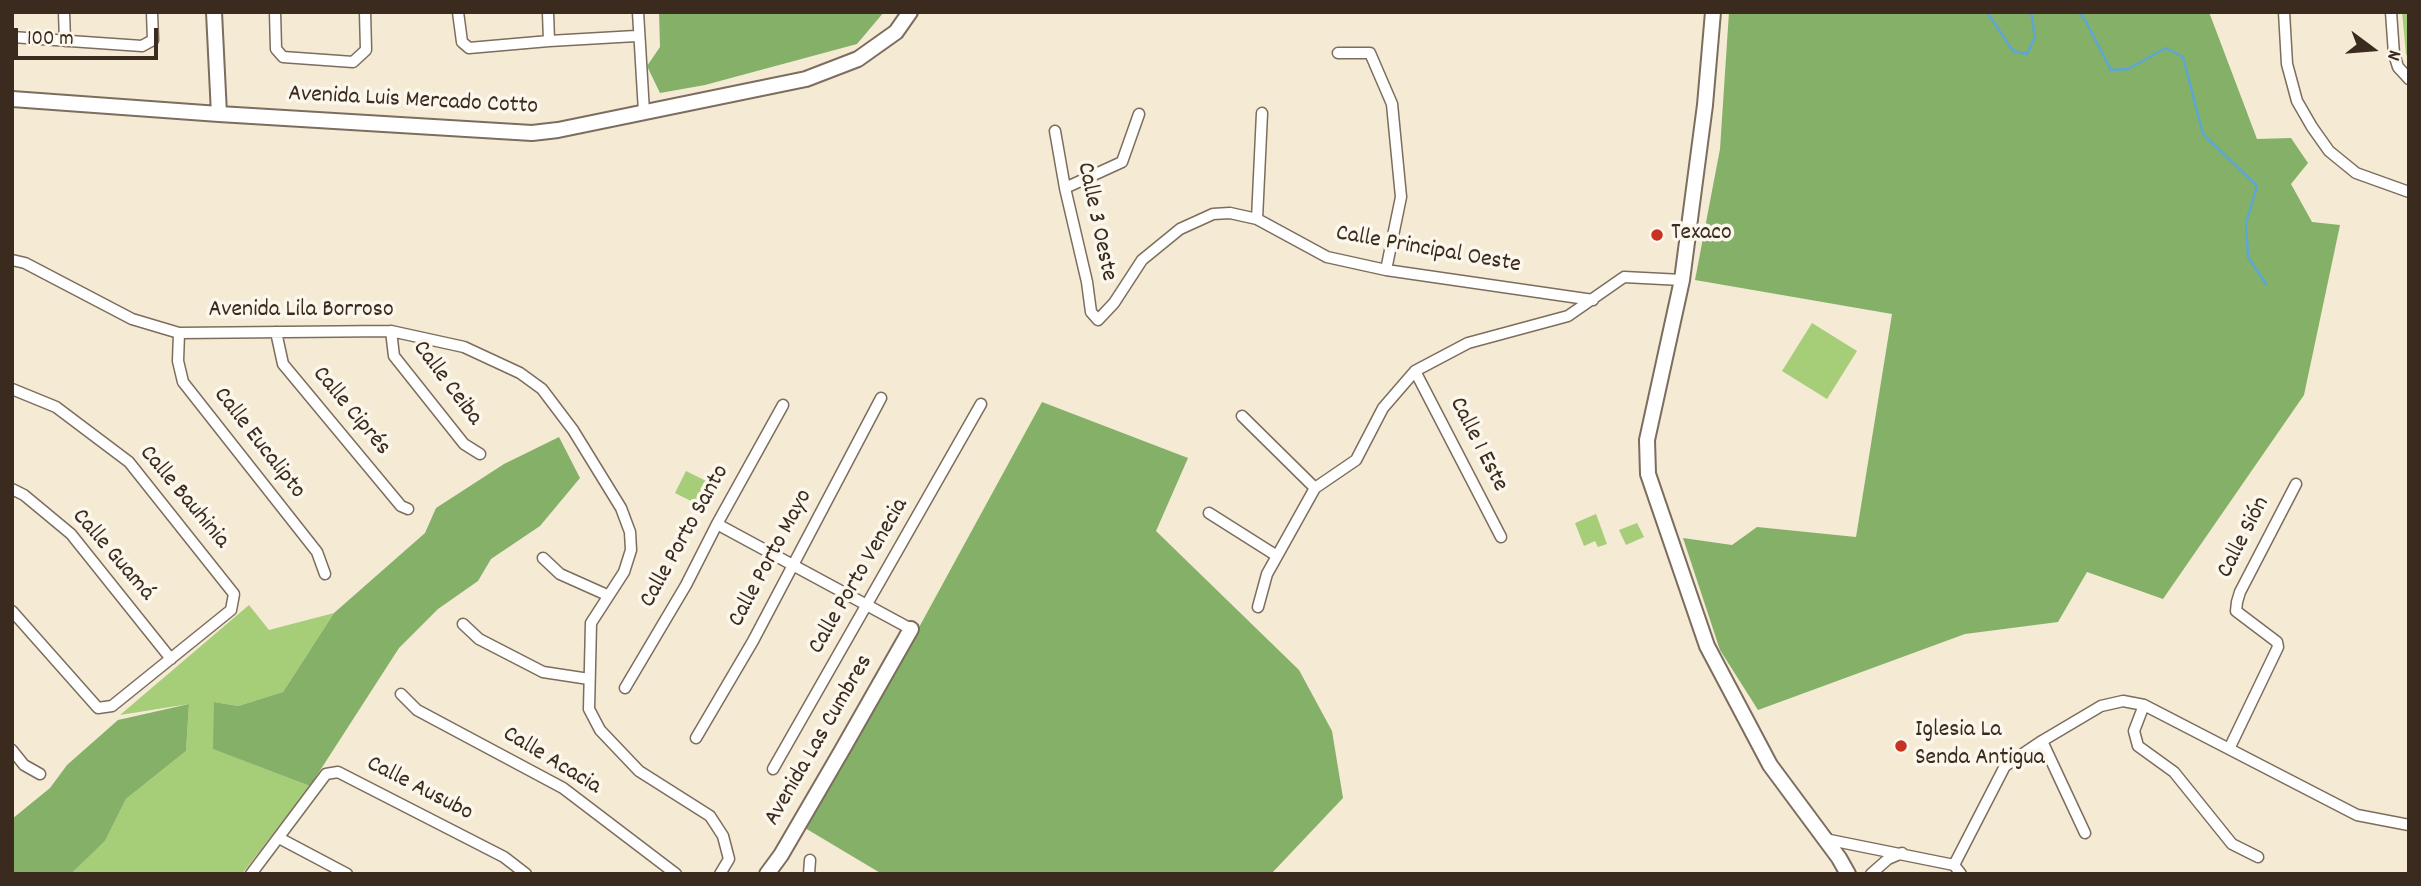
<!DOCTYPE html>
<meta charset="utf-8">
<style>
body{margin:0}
#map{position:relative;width:2421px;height:886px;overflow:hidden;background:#f5ead4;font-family:Dekko,sans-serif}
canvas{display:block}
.frame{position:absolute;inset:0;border:14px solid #3b2a1e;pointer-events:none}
.north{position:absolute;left:2337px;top:14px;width:70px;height:70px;-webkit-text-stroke:5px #fbf7ec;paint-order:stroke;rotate:106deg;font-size:19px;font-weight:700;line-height:28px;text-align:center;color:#3b2a1e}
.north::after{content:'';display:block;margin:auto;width:24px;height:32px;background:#3b2a1e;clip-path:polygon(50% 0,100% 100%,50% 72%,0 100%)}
.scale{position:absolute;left:14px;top:28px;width:144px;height:32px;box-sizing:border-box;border:4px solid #3b2a1e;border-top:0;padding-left:9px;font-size:21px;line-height:24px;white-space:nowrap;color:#3b2a1e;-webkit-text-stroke:5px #fbf7ec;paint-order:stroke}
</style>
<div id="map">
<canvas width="2421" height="886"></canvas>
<div class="frame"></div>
<div class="north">N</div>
<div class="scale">100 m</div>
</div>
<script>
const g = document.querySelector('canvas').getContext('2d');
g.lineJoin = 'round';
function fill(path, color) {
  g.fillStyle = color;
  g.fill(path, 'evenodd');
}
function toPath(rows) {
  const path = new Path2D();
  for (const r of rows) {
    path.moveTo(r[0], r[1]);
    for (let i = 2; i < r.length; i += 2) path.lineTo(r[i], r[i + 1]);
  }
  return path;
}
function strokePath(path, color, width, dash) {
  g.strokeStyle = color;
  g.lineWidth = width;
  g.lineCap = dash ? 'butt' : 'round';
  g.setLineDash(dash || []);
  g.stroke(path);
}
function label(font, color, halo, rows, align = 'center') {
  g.font = font + ' Dekko,sans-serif';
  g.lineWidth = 7;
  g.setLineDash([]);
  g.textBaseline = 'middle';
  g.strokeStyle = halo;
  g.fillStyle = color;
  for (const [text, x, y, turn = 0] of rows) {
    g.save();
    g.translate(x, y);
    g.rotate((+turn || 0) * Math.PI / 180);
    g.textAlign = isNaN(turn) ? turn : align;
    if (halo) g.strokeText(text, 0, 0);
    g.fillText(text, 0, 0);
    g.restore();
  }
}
const green = toPath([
 [2402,12,2409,12,2409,60,2406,54],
 [1812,323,1857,351,1827,399,1782,371],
 [686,471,712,484,701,506,675,493],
 [1596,514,1607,544,1598,547,1595,541,1584,546,1575,523],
 [1637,523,1644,537,1626,545,1619,530],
 [249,605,269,630,334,613,283,692,238,706,214,702,214,749,310,786,242,874,71,874,105,841,126,799,186,751,189,704,120,715]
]);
const forest = toPath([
 [659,12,884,12,857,44,705,85,660,93,647,66,660,47],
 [1729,12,2209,12,2257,139,2291,138,2308,163,2291,184,2312,222,2340,225,2304,395,2163,599,2087,572,2058,622,1965,634,1758,710,1720,650,1683,538,1732,545,1757,527,1856,537,1892,314,1695,280,1720,149],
 [1042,402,1188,458,1156,531,1299,670,1332,731,1343,798,1271,874,882,874,805,828,917,631],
 [559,437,580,478,540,526,491,559,478,581,438,609,399,648,310,786,213,749,214,702,238,706,283,692,334,613,425,533,436,508,504,464],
 [189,704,186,751,126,799,105,841,71,874,12,874,12,819,50,788,67,765,118,720]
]);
const stream = toPath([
 [1987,12,2013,51,2027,54,2035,37,2031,12],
 [2078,12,2084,18,2111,70,2128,69,2166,48,2183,57,2203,134,2257,186,2246,223,2248,257,2266,284]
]);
const street = toPath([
 [64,12,65,41],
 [275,12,276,49,283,57,353,62,366,50,365,12],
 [458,12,462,42,469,48,549,41,636,36,639,34],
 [548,12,549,41],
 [638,12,644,112],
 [2284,12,2287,64,2297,101,2312,127,2329,151,2356,173,2409,192],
 [2391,12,2394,54,2398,67,2409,79],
 [12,37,142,46,153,40,152,12],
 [1338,53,1370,53,1392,104,1401,197,1386,270],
 [1055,131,1065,188,1087,282,1091,312,1098,320,1114,303,1142,260,1180,229,1213,214,1230,213,1257,219,1327,257,1386,270,1593,300],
 [1065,188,1122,162,1139,114],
 [1257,219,1262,113],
 [12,260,25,263,132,319,179,333,391,331,464,347,520,373,542,389,573,430,621,508,630,532,631,550,624,572,591,623,589,709,600,730,639,771,710,816,723,836,729,859,720,874],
 [391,331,394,356,464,444,480,454],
 [276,332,283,364,401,506,408,509],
 [179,333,178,361,183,382,317,552,325,574],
 [1415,371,1501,537],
 [12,389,56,407,129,462,234,594,231,610,112,706,98,708,12,611],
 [1242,416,1315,488],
 [12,489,24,495,71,534,171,659],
 [1209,513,1277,556],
 [717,524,911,629],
 [543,558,560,574,607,595],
 [1258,607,1267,574,1315,488,1356,460,1383,408,1415,371,1468,343,1568,316,1624,277,1682,280],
 [463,624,479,639,543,672,589,679],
 [625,688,686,585,717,524,783,405],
 [401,694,417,710,563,788,676,874],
 [2144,705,2134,731,2138,746,2174,772,2232,844,2258,857],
 [696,738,753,641,881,398],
 [2042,741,2085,833],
 [2229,749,2278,647,2277,642,2236,611,2237,602,2240,592,2296,484],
 [12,750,24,765,40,774],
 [773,769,981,404],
 [279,838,347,874],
 [1825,839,1954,865,1961,874],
 [1954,865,2005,766,2042,741,2101,706,2123,701,2144,705,2357,815,2409,825],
 [251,874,326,774,338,772,504,857,526,874],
 [809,874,810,860],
 [1871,874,1888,859,1902,853]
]);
const secondary = toPath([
 [214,12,219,114],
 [1713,12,1705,105,1682,280,1647,440,1648,474,1707,646,1770,765,1839,858,1848,874],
 [12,99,219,114,532,133,558,130,806,79,858,59,896,32,910,12],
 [767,874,781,855,841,752,911,629]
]);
const markers = [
 [1657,235,7,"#c8321e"],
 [1901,746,7,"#c8321e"]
];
const streetNames = [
 ["Avenida Luis Mercado Cotto",413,102,3],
 ["Calle 3 Oeste",1095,222,78],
 ["Calle Principal Oeste",1428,251,10],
 ["Avenida Lila Borroso",301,312],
 ["Calle Ceiba",446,384,53],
 ["Calle Ciprés",350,412,50],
 ["Calle Eucalipto",258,444,52],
 ["Calle 1 Este",1477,445,63],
 ["Calle Bauhinia",183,498,50],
 ["Calle Porto Santo",686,537,-61],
 ["Calle Sión",2245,538,-63],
 ["Calle Guamá",112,556,49],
 ["Calle Porto Mayo",772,559,-62],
 ["Calle Porto Venecia",860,577,-60],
 ["Avenida Las Cumbres",820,741,-60],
 ["Calle Acacia",551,762,31],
 ["Calle Ausubo",419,790,27]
];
const poiNames = [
 ["Texaco",1671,235],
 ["Iglesia La",1915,732],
 ["Senda Antigua",1915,760]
];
fill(green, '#a6cd78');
fill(forest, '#84b068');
strokePath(stream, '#5ea6d4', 2.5);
strokePath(street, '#7c6d5e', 13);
strokePath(secondary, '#7c6d5e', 18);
strokePath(street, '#fff', 10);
strokePath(secondary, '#fff', 14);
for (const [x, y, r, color] of markers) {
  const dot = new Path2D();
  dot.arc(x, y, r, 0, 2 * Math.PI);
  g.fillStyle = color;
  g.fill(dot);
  strokePath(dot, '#fbf7ec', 2.5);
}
label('24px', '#3b2a1e', '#fbf7ec', streetNames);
label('24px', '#3b2a1e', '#fbf7ec', poiNames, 'left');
</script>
